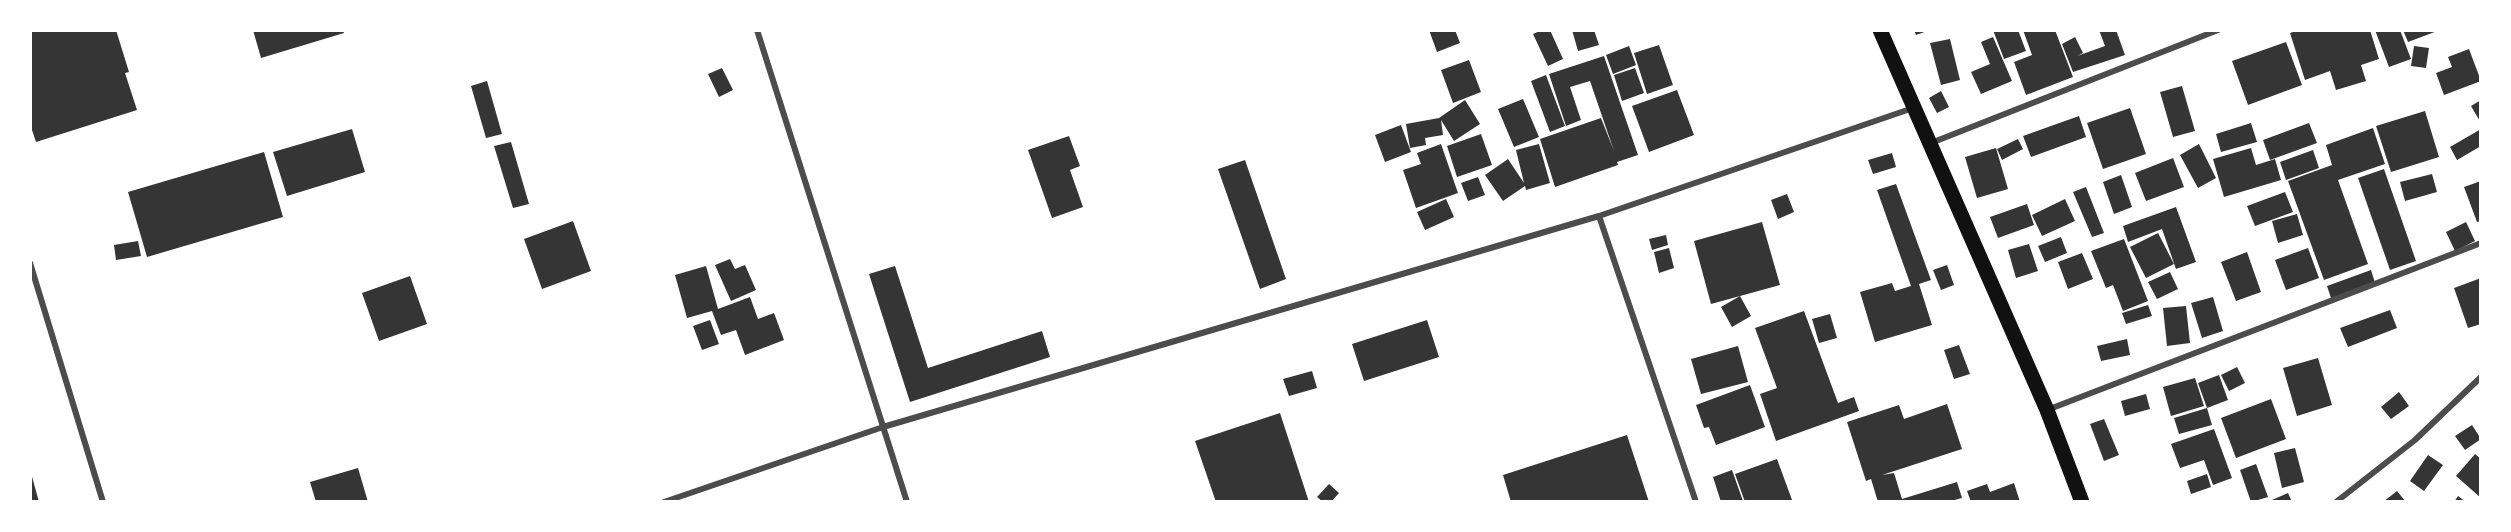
<!DOCTYPE html>
<style>
body{margin:0}
#map{position:relative;width:2511px;height:532px;overflow:hidden;background:#fff;font-family:"Roboto Condensed",sans-serif}
canvas{display:block}
.frame{position:absolute;inset:0;border:32px solid #fff;pointer-events:none}
</style>
<div id="map">
<canvas width="2511" height="532"></canvas>
<div class="frame"></div>
</div>
<script>
const g = document.querySelector('canvas').getContext('2d');
g.lineJoin = 'round';
function fill(path, color) {
  g.fillStyle = color;
  g.fill(path, 'evenodd');
}
function toPath(rows) {
  const path = new Path2D();
  for (const r of rows) {
    path.moveTo(r[0], r[1]);
    for (let i = 2; i < r.length; i += 2) path.lineTo(r[i], r[i + 1]);
  }
  return path;
}
function strokePath(path, color, width, dash) {
  g.strokeStyle = color;
  g.lineWidth = width;
  g.lineCap = dash ? 'butt' : 'round';
  g.setLineDash(dash || []);
  g.stroke(path);
}
const building = toPath([
 [30,30,116,30,129,72,125,73,137,110,36,142,30,124],
 [253,30,343,30,344,33,261,58],
 [1429,30,1455,30,1460,43,1437,52],
 [1542,30,1550,30,1563,59,1548,66,1533,34],
 [1572,30,1594,30,1599,45,1578,51],
 [1914,30,1930,30,1916,35],
 [1993,30,2018,30,2026,51,2004,59],
 [2023,30,2055,30,2073,77,2026,95,2014,62,2032,55],
 [2099,30,2116,30,2125,55,2073,72,2062,44,2075,37,2083,53,2077,56,2105,46],
 [2299,30,2370,30,2379,59,2361,65,2366,81,2336,90,2330,71,2305,80,2290,33],
 [2375,30,2400,30,2411,59,2389,67],
 [2403,30,2440,30,2408,42],
 [1993,37,2012,81,1981,94,1971,72,1990,64,1981,42],
 [1950,39,1960,80,1941,85,1930,43],
 [2286,42,2302,85,2248,105,2232,61],
 [1659,45,1673,85,1647,94,1634,53],
 [1629,46,1636,65,1613,74,1606,55],
 [2414,46,2429,48,2426,68,2411,66],
 [2469,49,2481,81,2444,95,2436,73,2452,67,2448,57],
 [1604,56,1638,155,1617,162,1618,165,1555,187,1540,139,1601,118,1614,151,1590,81,1570,87,1581,120,1566,126,1549,74],
 [1469,60,1481,92,1453,103,1441,70],
 [722,68,733,90,719,97,708,74],
 [1635,68,1644,93,1622,101,1614,75],
 [1546,75,1565,126,1550,132,1531,81],
 [487,81,502,134,486,138,471,86],
 [2182,86,2195,131,2173,137,2160,92],
 [1677,90,1694,135,1649,152,1632,106],
 [1941,91,1949,107,1937,113,1929,98],
 [1523,99,1539,137,1514,147,1498,109],
 [1465,100,1480,124,1454,141,1441,120,1443,135,1425,138,1426,145,1410,148,1406,124,1439,118],
 [2481,100,2481,123,2471,106],
 [2130,108,2146,154,2103,169,2087,123],
 [2425,111,2439,157,2391,172,2376,126],
 [2079,116,2086,137,2031,157,2023,136],
 [2251,123,2257,142,2221,152,2216,134],
 [2309,123,2317,143,2270,160,2263,140],
 [1401,125,1411,152,1385,162,1375,135],
 [2373,128,2385,164,2338,180,2368,264,2324,280,2288,181,2332,165,2326,145],
 [352,129,365,172,287,196,273,152],
 [2481,129,2481,146,2457,160,2450,147],
 [1481,134,1492,165,1457,177,1447,146],
 [1069,136,1080,166,1070,170,1083,207,1052,218,1028,150],
 [2018,139,2023,149,2002,160,1997,149],
 [511,142,529,204,513,208,494,146],
 [1441,144,1458,193,1416,208,1403,170,1421,164,1417,153],
 [1539,144,1550,183,1526,190,1525,186,1503,201,1485,175,1508,159,1524,183,1516,150],
 [2199,144,2216,178,2198,188,2180,155],
 [1996,148,2008,189,1977,198,1965,157],
 [2251,148,2256,165,2275,159,2281,180,2224,197,2213,159],
 [2313,150,2319,168,2286,180,2280,162],
 [264,152,283,217,147,257,128,192],
 [1892,153,1896,167,1873,174,1868,160],
 [2173,158,2184,187,2146,201,2135,173],
 [1245,160,1286,279,1260,289,1218,169],
 [2384,169,2416,261,2390,270,2358,178],
 [2432,174,2437,192,2405,201,2400,182],
 [2121,175,2132,207,2114,214,2103,182],
 [1478,177,1485,195,1468,201,1461,183],
 [2481,181,2481,221,2477,222,2464,187],
 [1896,184,1931,280,1919,284,1932,325,1875,342,1860,292,1892,283,1895,291,1911,286,1877,190],
 [2086,187,2104,233,2092,237,2073,192],
 [2285,192,2293,212,2255,226,2247,206],
 [1787,194,1794,212,1778,219,1771,200],
 [1446,199,1454,217,1425,230,1417,212],
 [2065,199,2075,221,2042,236,2032,215],
 [2027,204,2034,225,1998,238,1990,217],
 [2176,207,2196,262,2176,269,2162,229,2128,242,2123,226],
 [2297,214,2303,235,2278,243,2272,221],
 [573,221,591,271,542,289,524,239],
 [1762,222,1780,285,1711,304,1694,241],
 [2466,222,2475,241,2455,251,2446,232],
 [2158,233,2174,264,2146,278,2130,247],
 [1666,235,1668,245,1652,250,1649,239],
 [2061,237,2067,253,2045,262,2038,246],
 [2124,239,2148,301,2123,311,2113,285,2106,288,2091,251],
 [138,241,141,256,116,260,114,245],
 [2029,244,2038,271,2016,278,2008,250],
 [1669,248,1674,268,1659,273,1654,252],
 [2308,248,2319,278,2286,290,2275,260],
 [2247,252,2261,292,2236,301,2221,262],
 [2082,253,2093,279,2068,289,2058,262],
 [730,259,735,269,745,265,756,290,731,301,715,265],
 [1947,265,1954,285,1941,290,1933,270],
 [706,266,718,309,750,297,758,319,774,313,784,340,745,355,736,330,721,335,712,311,687,318,675,275],
 [895,266,928,368,1042,331,1050,357,910,402,869,274],
 [2371,270,2376,286,2332,301,2327,286],
 [2170,272,2178,289,2157,299,2148,282],
 [410,276,427,324,379,341,362,293],
 [2481,278,2481,324,2468,328,2454,288],
 [1740,296,1751,316,1732,327,1721,307],
 [2213,297,2223,331,2202,338,2191,303],
 [2148,305,2152,316,2126,324,2122,313],
 [2186,306,2190,343,2167,346,2163,308],
 [2390,310,2397,328,2348,347,2340,328],
 [1804,311,1838,403,1854,397,1859,411,1776,441,1760,394,1777,388,1755,328],
 [1830,314,1837,338,1819,343,1812,319],
 [710,320,719,344,702,350,693,326],
 [1427,320,1439,357,1364,381,1352,344],
 [2127,339,2130,355,2101,361,2097,346],
 [1959,345,1970,374,1954,379,1944,350],
 [1738,346,1748,382,1701,394,1691,359],
 [2318,358,2332,405,2297,416,2283,368],
 [2237,367,2245,383,2229,391,2221,375],
 [1312,371,1317,388,1289,396,1283,379],
 [2219,375,2228,400,2207,408,2198,383],
 [2195,378,2204,406,2171,416,2163,387],
 [1750,385,1765,427,1716,445,1709,427,1704,428,1696,405],
 [2399,392,2409,406,2391,419,2381,407],
 [2146,394,2150,409,2125,416,2121,401],
 [2271,399,2286,439,2236,458,2221,418],
 [1947,404,1962,449,1882,475,1894,473,1902,499,1957,482,1962,498,1947,502,1878,502,1871,479,1866,481,1847,422,1899,405,1904,419],
 [2207,408,2212,425,2179,434,2174,418],
 [1280,413,1309,502,1216,502,1195,441],
 [2104,419,2119,455,2104,461,2090,424],
 [2472,425,2481,439,2465,450,2455,436],
 [2214,429,2232,478,2213,485,2204,460,2180,468,2171,444],
 [1627,435,1649,502,1511,502,1503,475],
 [2295,448,2304,482,2282,488,2274,453],
 [2475,454,2481,459,2481,498,2456,476],
 [2428,455,2443,465,2424,491,2410,481],
 [1777,459,1792,500,1786,502,1745,502,1735,474],
 [2256,464,2268,497,2251,502,2240,470],
 [358,468,368,502,316,502,310,482],
 [1732,470,1743,501,1721,502,1713,477],
 [30,473,31,473,39,502,30,502],
 [2207,474,2211,487,2191,494,2187,481],
 [2014,483,2020,502,1971,502,1967,491,1987,484,1990,492],
 [1329,484,1339,493,1331,502,1323,502,1317,497],
 [2397,491,2406,502,2383,502],
 [2288,493,2292,502,2273,502,2272,500],
 [2458,496,2466,502,2454,502]
]);
const minor = toPath([
 [757,30,907,502],
 [1931,143,2218,30],
 [1599,216,1696,502],
 [30,263,103,502],
 [2047,410,2481,243],
 [664,502,883,427,1599,216,1913,108],
 [2336,502,2415,440,2481,377]
]);
const primary = toPath([
 [1880,30,2047,410,2082,502]
]);
fill(building, '#353535');
strokePath(minor, '#4c4c4c', 6);
strokePath(primary, '#111', 15);
</script>
